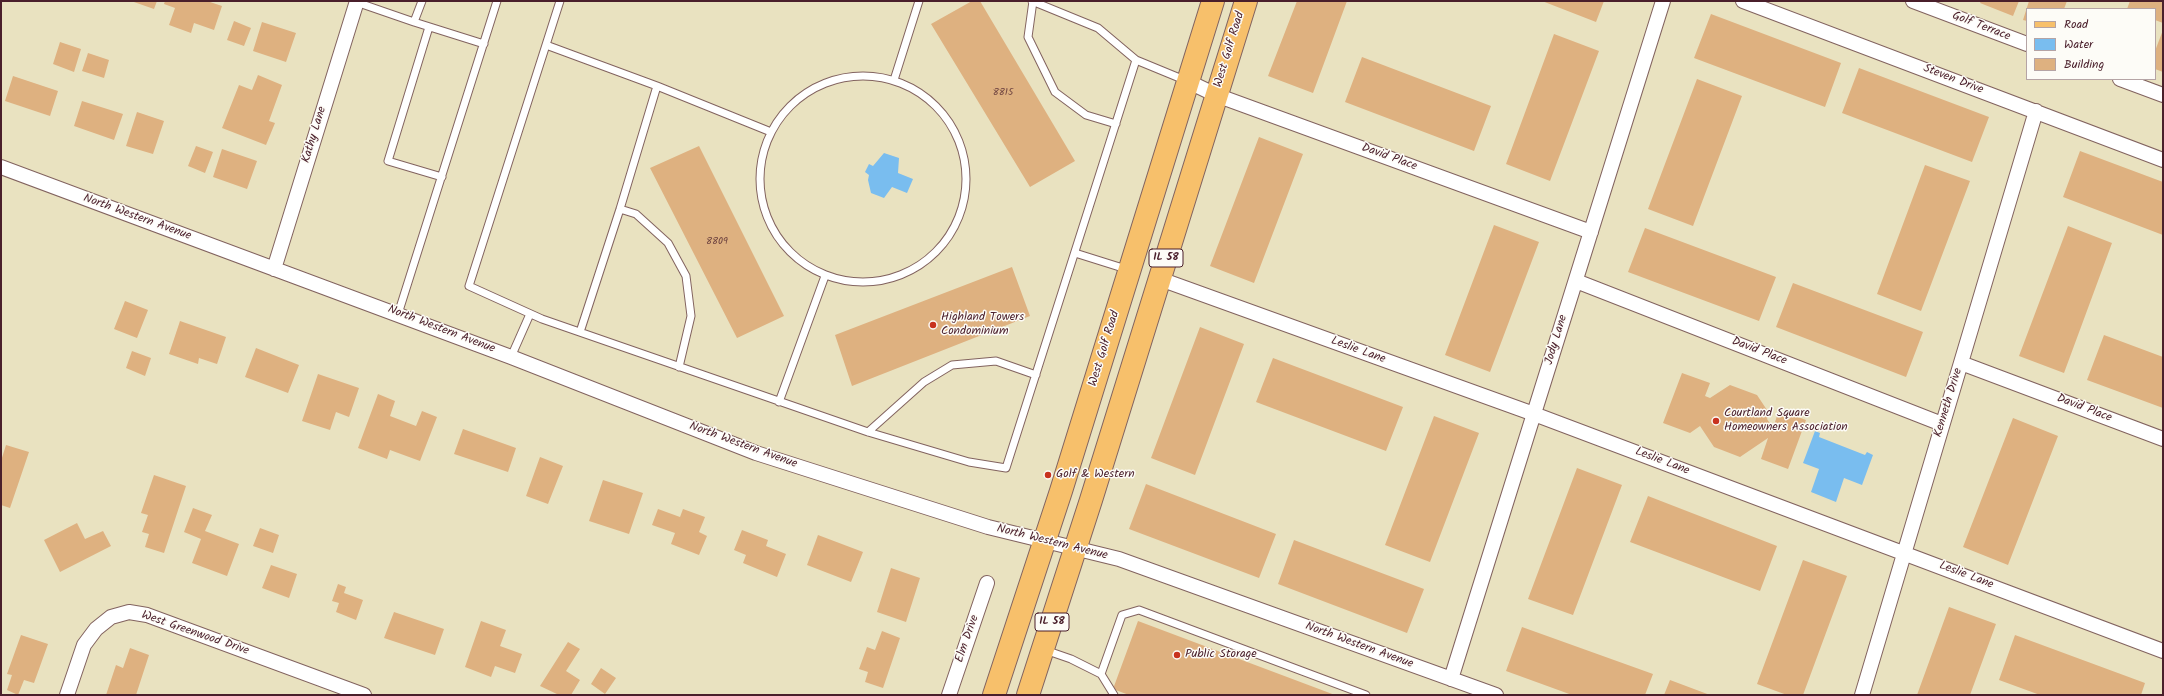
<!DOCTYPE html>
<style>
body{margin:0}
#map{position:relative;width:2164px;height:696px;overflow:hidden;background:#e9e2c0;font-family:Kalam,sans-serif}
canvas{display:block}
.frame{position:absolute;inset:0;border:2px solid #4a1f2b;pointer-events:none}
.legend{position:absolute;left:2026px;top:8px;width:130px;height:72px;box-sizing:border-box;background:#fdfcf7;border:1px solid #b5a4a5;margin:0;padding:5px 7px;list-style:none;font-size:12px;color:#4a1f2b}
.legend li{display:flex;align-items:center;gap:8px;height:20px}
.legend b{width:20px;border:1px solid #b5a4a5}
</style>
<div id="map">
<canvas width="2164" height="696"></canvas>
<div class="frame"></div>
<ul class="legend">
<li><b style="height:5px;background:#f7c06b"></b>Road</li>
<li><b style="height:11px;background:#79bdef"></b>Water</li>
<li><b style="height:11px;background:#deb180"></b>Building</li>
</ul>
</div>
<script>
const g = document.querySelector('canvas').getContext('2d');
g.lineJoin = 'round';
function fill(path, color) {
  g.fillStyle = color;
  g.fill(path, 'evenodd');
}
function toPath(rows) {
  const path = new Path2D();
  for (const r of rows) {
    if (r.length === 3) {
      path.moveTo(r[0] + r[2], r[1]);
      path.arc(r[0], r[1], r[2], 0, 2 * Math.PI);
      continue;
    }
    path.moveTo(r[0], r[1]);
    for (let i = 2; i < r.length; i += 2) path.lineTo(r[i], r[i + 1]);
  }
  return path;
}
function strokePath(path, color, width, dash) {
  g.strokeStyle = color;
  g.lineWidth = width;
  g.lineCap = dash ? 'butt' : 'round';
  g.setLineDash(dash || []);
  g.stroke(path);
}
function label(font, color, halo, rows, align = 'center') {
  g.font = font + ' Kalam,sans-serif';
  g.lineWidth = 3;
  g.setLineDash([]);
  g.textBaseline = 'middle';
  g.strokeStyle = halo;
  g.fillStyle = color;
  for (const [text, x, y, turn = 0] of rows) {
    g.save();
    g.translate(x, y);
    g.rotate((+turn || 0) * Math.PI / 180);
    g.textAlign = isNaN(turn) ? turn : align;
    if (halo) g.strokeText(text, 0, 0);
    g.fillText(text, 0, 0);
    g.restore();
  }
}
const water = toPath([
 [884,153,899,158,898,173,913,179,907,193,892,187,884,198,871,193,868,180,869,175,865,172,869,164,873,166],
 [1815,431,1820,433,1819,437,1865,455,1867,452,1873,455,1862,485,1844,478,1836,502,1811,492,1819,469,1803,463]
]);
const building = toPath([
 [131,1,157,1,154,9],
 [165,1,207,1,222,6,214,30,194,23,191,33,169,25,175,8,164,4],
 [972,1,980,1,1075,161,1030,187,931,24],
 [1297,1,1347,1,1313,93,1268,76],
 [1542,1,1604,1,1596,22],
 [1981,1,2019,1,2013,16,1980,3],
 [2029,1,2067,1,2064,9,2027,9,2027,21,2023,20],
 [2130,1,2163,1,2163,23,2155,20,2155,9,2127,9],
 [1711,14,1841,63,1825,107,1694,58],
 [234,21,251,28,244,46,227,40],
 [262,22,296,33,286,62,253,51],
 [2163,30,2163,72,2155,69,2155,51],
 [1554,34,1599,51,1550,181,1506,164],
 [60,42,81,49,74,72,53,64],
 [88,53,109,60,104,78,82,71],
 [1362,57,1491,106,1474,151,1345,102],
 [1859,68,1989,117,1972,162,1842,113],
 [258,75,282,85,269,121,275,123,266,145,222,128,239,85,252,90],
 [13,76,58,91,50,116,5,101],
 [1697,79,1742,96,1693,226,1648,209],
 [82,101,123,114,114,140,74,126],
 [137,112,164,121,153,154,126,146],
 [1259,137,1303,154,1254,283,1210,266],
 [196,146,213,152,205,173,188,166],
 [699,146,784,316,737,338,650,168],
 [222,149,257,161,247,189,213,177],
 [2080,151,2163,182,2163,235,2063,197],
 [1925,165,1970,181,1921,311,1877,294],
 [1494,225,1539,242,1490,372,1445,355],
 [2068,226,2112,243,2064,373,2019,356],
 [1645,228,1776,277,1759,321,1628,272],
 [1012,267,1030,316,852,386,835,335],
 [1793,283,1923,332,1906,377,1776,327],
 [125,301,148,310,137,338,114,329],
 [180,321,226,337,217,364,199,358,198,364,169,354],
 [1200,327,1244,344,1195,475,1151,458],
 [2104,335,2163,357,2163,408,2087,380],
 [256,348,299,365,288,393,245,377],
 [132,351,151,358,145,376,126,368],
 [1273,358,1403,407,1386,451,1256,402],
 [1682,373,1710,383,1705,396,1710,398,1730,385,1757,395,1769,413,1767,419,1773,428,1779,410,1806,420,1788,469,1761,459,1768,438,1740,457,1714,447,1700,426,1690,433,1663,423],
 [318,374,359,388,349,417,336,412,330,430,302,421],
 [378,394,395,401,390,416,416,426,422,411,437,417,420,461,390,450,387,459,358,448],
 [1434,416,1479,433,1430,562,1385,545],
 [2013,418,2058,436,2008,565,1963,547],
 [463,429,516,448,508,472,454,454],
 [6,445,29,452,10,508,1,505,1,461],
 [540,457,563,466,548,504,526,496],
 [1577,468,1622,485,1573,615,1528,599],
 [154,475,186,486,164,553,145,547,149,534,142,532,148,515,141,513],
 [603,480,643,493,629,534,589,521],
 [1146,484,1276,534,1259,578,1129,529],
 [1648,496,1777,546,1760,591,1630,542],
 [193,508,212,515,205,531,239,544,227,576,192,563,201,539,184,532],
 [658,509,680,517,683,509,705,517,699,532,707,536,699,555,671,544,675,533,652,525],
 [77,523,85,539,103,531,111,546,60,572,44,540],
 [260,528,279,535,273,553,253,546],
 [742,530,768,540,766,546,786,554,777,577,743,563,746,555,734,550],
 [818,535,863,552,851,582,807,565],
 [1294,540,1424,589,1407,633,1278,584],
 [1803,560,1847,576,1803,695,1787,695,1757,684],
 [271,565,297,574,289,598,262,588],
 [891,568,920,578,906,622,877,612],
 [338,584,346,587,344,593,363,600,356,620,336,612,339,603,332,601],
 [1949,607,1996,624,1970,695,1917,695],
 [394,612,444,629,435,655,384,638],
 [481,621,506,630,500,646,522,654,515,673,495,666,491,677,465,667],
 [1138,621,1335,695,1129,695,1113,689],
 [1522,627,1653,674,1645,695,1572,695,1506,671],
 [882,631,900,638,883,688,865,682,868,672,859,669,867,647,875,650],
 [21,635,48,644,34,683,24,680,18,695,7,690,12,675,7,674],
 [2015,635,2145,683,2141,695,2040,695,1999,680],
 [568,642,580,649,566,671,580,680,571,695,559,695,540,686],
 [130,648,149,655,136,695,106,695,116,665,123,668],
 [601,668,616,678,605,694,591,684],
 [1670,680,1710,695,1664,695]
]);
const lane = toPath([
 [560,1,469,286,542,319,868,432,969,462,1006,468,1136,60],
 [1032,1,1098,28,1136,60,1187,81],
 [1033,1,1028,37,1055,92,1086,115,1116,124],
 [356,2,414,22,422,1],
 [414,22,484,44],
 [429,27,388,161,442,177],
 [546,45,657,86,771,132],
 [863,179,103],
 [894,80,919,1],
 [620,209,636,214,668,243,686,276,691,316,679,367],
 [1075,253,1126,269],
 [398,314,497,1],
 [580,332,620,209,657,86],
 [511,357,530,314],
 [779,402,825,276],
 [868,432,924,382,952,365,996,361,1036,375],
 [1045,650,1071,659,1101,674,1122,615,1139,610,1366,695],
 [1101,674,1114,695]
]);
const street = toPath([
 [1743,1,2163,160],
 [1913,1,2027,44],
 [2120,79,2163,95],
 [1187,81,1216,95,1591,232],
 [1,167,511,357,756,453,988,527,1119,559,1496,695],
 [274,269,357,1],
 [1160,279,1534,414,2163,651],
 [1576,281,1942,424],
 [1961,363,2163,439],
 [1451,679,1663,1],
 [67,695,84,645,96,629,111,617,129,612,147,615,364,695],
 [949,695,987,583],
 [1862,695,2036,111]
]);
const primary = toPath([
 [994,695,1061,491,1213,1],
 [1028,695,1091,500,1246,1]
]);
const markers = [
 [933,325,4,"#c8321e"],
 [1716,421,4,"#c8321e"],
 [1048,475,4,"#c8321e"],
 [1177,655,4,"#c8321e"]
];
const numberNames = [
 ["8815",1003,93],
 ["8809",717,242]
];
const shields = [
 [1166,258,34],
 [1052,622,34]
];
const shieldNames = [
 ["IL 58",1166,258],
 ["IL 58",1052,622]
];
const streetNames = [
 ["Golf Terrace",1981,27,21],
 ["West Golf Road",1230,50,-73],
 ["Steven Drive",1953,80,21],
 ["Kathy Lane",315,135,-73],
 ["David Place",1389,158,20],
 ["North Western Avenue",137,218,20],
 ["North Western Avenue",441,330,21],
 ["Jody Lane",1557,340,-73],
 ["West Golf Road",1105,349,-73],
 ["Leslie Lane",1358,351,20],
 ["David Place",1759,352,21],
 ["Kenneth Drive",1949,403,-73],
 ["David Place",2084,409,21],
 ["North Western Avenue",743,446,20],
 ["Leslie Lane",1662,462,21],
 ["North Western Avenue",1052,543,14],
 ["Leslie Lane",1966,576,21],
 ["West Greenwood Drive",195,634,19],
 ["Elm Drive",968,639,-71],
 ["North Western Avenue",1359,646,20]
];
const poiNames = [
 ["Highland Towers",941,318],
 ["Condominium",941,332],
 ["Courtland Square",1724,414],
 ["Homeowners Association",1724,428],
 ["Golf & Western",1056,475],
 ["Public Storage",1185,655]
];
fill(water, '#79bdef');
fill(building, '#deb180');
strokePath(lane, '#82635f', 9);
strokePath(street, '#82635f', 16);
strokePath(primary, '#82635f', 24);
strokePath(lane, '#fff', 7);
strokePath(street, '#fff', 14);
strokePath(primary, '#f7c06b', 22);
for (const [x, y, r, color] of markers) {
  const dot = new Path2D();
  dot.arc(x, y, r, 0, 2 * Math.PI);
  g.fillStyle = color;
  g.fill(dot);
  strokePath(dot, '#fdfcf7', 1.5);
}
label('10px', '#6f4440', null, numberNames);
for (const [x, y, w] of shields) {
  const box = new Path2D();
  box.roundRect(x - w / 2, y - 9, w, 18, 3);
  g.fillStyle = '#fdfcf7';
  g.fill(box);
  strokePath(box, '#4a1f2b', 1);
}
label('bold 11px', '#4a1f2b', null, shieldNames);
label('12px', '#4a1f2b', '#fdfcf7', streetNames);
label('12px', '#4a1f2b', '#fdfcf7', poiNames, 'left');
</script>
